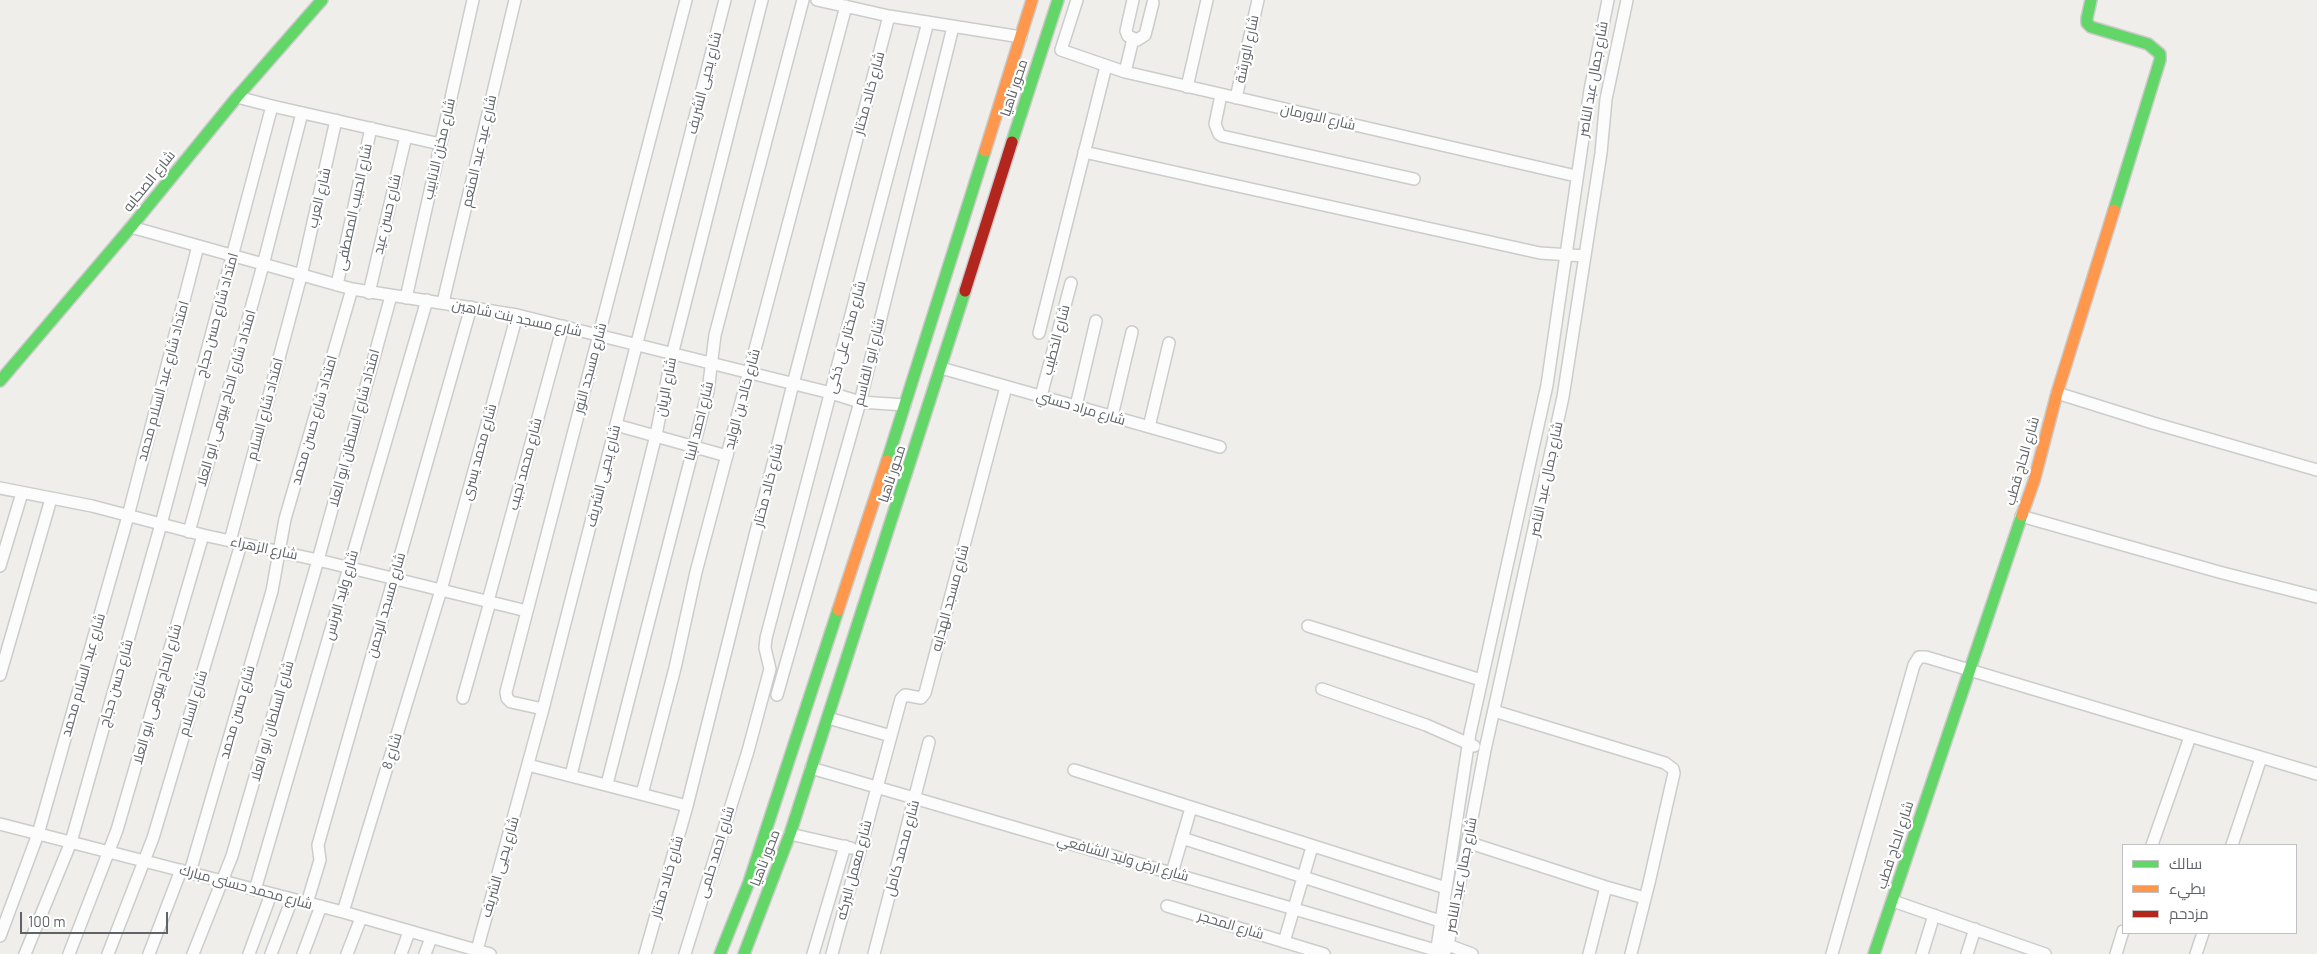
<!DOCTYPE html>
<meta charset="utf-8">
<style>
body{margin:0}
#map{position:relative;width:2317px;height:954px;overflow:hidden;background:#efeeea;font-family:Barlow,Cairo,sans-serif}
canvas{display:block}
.legend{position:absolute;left:2122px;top:844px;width:175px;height:90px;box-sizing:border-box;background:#fff;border:1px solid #bfc1c3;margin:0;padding:6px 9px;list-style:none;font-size:15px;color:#5f6368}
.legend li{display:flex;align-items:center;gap:10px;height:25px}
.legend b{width:25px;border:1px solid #bfc1c3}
.scale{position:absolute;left:20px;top:912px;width:148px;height:22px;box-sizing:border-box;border:2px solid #5f6368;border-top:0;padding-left:6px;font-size:15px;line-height:18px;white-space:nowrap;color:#5f6368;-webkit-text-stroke:4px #fff;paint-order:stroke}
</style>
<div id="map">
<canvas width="2317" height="954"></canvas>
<ul class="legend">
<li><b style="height:6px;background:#63d668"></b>سالك</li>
<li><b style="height:6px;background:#ff974d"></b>بطيء</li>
<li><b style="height:6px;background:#b3261e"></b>مزدحم</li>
</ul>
<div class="scale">100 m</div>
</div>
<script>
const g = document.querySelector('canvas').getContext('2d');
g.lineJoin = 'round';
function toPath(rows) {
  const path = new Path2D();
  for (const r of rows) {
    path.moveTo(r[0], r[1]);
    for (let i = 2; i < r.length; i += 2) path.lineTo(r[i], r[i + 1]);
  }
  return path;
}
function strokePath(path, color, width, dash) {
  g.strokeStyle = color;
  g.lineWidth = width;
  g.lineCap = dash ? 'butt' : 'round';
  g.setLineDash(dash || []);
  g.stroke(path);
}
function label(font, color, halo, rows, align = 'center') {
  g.font = font + ' Barlow,Cairo,sans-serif';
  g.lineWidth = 4.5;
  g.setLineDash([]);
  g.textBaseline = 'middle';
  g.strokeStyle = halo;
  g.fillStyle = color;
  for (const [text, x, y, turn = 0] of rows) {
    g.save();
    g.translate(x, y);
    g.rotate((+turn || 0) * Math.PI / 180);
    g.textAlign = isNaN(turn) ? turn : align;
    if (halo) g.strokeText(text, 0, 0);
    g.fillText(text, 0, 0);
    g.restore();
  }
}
const street = toPath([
 [817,0,889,16,1021,37],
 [1077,0,1061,50,1125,72,1576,176],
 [1133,0,1126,31,1128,36,1137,40,1145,35,1153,3],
 [1125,72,1133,39],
 [1187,87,1207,0],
 [1221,95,1215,124,1219,134,1222,136,1414,179],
 [237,97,272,106,440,144],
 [1236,98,1258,0],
 [1084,152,1540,253,1585,256],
 [131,227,352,289,517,315,831,393,860,402,905,405],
 [337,285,371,128],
 [369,293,406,136],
 [406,298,473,0],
 [443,302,515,0],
 [1039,333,1106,66],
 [941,368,1220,447],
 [2057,393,2153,423,2317,470],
 [1041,396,1071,283],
 [1076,406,1096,321],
 [1112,416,1132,332],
 [616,425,727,456],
 [1149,427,1169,343],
 [0,488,92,506,203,535,318,560,527,611],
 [2021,516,2219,572,2317,597],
 [189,532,263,265,302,113],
 [230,541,301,276,336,120],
 [0,566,22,493],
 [488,601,563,326],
 [1308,626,1481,680],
 [0,675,51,499],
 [1322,689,1426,725,1474,746],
 [777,695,860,402,953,27],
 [463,698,490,602],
 [543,709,511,702,507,698,506,692,686,0],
 [1494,711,1665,763,1673,769,1674,773,1649,883,1631,954],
 [828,718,891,736],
 [528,765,687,806],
 [811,768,1435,950],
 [1074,770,1446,888],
 [571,775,656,435,672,355,762,0],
 [607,784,708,391,715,335,803,0],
 [642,794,675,668,696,572,846,6],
 [0,824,343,912,490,954],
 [790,834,851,848],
 [1182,838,1440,921],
 [1467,842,1606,887,1589,954],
 [2152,845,2190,737],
 [2232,845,2261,758],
 [190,872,272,591,285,519,352,289],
 [1172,873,1191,808],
 [1606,887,1645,898],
 [255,890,427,300],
 [1893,901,2045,954],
 [307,903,320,860,318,845,471,307],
 [1167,906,1324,954],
 [343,912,441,590,517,315],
 [0,936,38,834,128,516,198,246],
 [1284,942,1312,847],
 [1448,945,1472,954],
 [477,950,543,709,725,0],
 [25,954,71,842,161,524,272,106],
 [69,954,117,830,203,535],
 [108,954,153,838,241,544],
 [149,954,181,870],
 [193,954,232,856,318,560,391,296],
 [249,954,271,894],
 [271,954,292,899],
 [303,954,321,906],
 [347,954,361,918],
 [401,954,409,932],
 [425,954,431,938],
 [645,954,687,806,793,384,889,16],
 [685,954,748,751,770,669,765,648,766,638,928,22],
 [813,954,845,846],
 [832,954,901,699,905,695,921,698,925,693,1006,387],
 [874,954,929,742],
 [1436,954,1470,733,1547,385,1590,90,1608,0],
 [1444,954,1448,945,1485,750,1563,397,1601,153,1606,99,1627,0],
 [1832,954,1914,665,1919,657,1926,657,2317,774],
 [1922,954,1934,915],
 [1967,954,1975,929],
 [2116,954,2123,931],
 [2196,954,2203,933]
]);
const fast = toPath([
 [2091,0,2087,18,2087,23,2091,27,2148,44,2160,54,2160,60,2114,210],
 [1012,142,1058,0],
 [0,381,131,227,237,97,322,0],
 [887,461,985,151],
 [720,954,749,882,838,610],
 [744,954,790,834,965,291],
 [1874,954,2022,515]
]);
const slow = toPath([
 [985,151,1032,0],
 [2022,515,2034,481,2057,393,2114,210],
 [838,610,887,461]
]);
const jam = toPath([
 [965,291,1012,142]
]);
const streetNames = [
 ["شارع الورشة",1247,49,-78],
 ["شارع جمال عبد الناصر",1593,79,-80],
 ["شارع يحيى الشريف",704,83,-76],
 ["محور ناهيا",1014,88,-72],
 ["شارع خالد مختار",869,93,-75],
 ["شارع الاورمان",1318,117,13],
 ["شارع مخزن الانابيب",439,149,-77],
 ["شارع عيد عبد المنعم",479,151,-77],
 ["شارع الصحابه",149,181,-51],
 ["شارع العرب",319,198,-77],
 ["شارع الحبيب المصطفى",354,207,-78],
 ["شارع حسن عيد",387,214,-77],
 ["امتداد شارع حسن حجاج",217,315,-75],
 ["شارع مسجد بنت شاهين",517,318,12],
 ["شارع مختار على ذكى",846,337,-75],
 ["شارع الخطيب",1056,340,-75],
 ["شارع ابو القاسم",869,362,-76],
 ["شارع مسجد النور",590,368,-75],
 ["امتداد شارع عبد السلام محمد",163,381,-75],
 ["شارع الريان",666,387,-79],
 ["امتداد شارع الحاج بيومى ابو العلا",226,398,-74],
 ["شارع خالد بن الوليد",742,399,-75],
 ["شارع مراد حسني",1081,408,16],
 ["امتداد شارع السلام",265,409,-75],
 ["امتداد شارع حسن محمد",314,420,-74],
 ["شارع احمد البنا",699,421,-76],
 ["امتداد شارع السلطان ابو العلا",354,428,-75],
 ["شارع محمد يسرى",479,452,-75],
 ["شارع الحاج قطب",2022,461,-74],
 ["شارع محمد نجيب",525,464,-75],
 ["محور ناهيا",892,474,-72],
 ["شارع يحيى الشريف",603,476,-76],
 ["شارع جمال عبد الناصر",1546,479,-78],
 ["شارع خالد مختار",768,485,-76],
 ["شارع الزهراء",264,548,12],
 ["شارع وليد البرنس",341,595,-74],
 ["شارع مسجد الهدايه",950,598,-75],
 ["شارع مسجد الرحمن",386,605,-74],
 ["شارع عبد السلام محمد",83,675,-74],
 ["شارع حسن حجاج",116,683,-74],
 ["شارع الحاج بيومى ابو العلا",157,694,-74],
 ["شارع السلام",193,703,-73],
 ["شارع حسن محمد",237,712,-74],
 ["شارع السلطان ابو العلا",272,721,-74],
 ["شارع 8",392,751,-73],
 ["شارع الحاج قطب",1895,845,-72],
 ["شارع محمد كامل",902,848,-75],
 ["شارع احمد حلمى",716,852,-73],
 ["محور ناهيا",765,858,-69],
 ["شارع ارض وليد الشافعي",1123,858,16],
 ["شارع يحيى الشريف",500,867,-74],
 ["شارع معمل البركه",854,870,-75],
 ["شارع جمال عبد الناصر",1461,875,-79],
 ["شارع خالد مختار",667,877,-74],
 ["شارع محمد حسنى مبارك",246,887,15],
 ["شارع المحجر",1231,925,17]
];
strokePath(street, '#cbcccc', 14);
strokePath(fast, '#cacacb', 14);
strokePath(slow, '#cacacb', 14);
strokePath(jam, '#cacacb', 14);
strokePath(street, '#fdfcfc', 11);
strokePath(fast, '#63d668', 11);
strokePath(slow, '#ff974d', 11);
strokePath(jam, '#b3261e', 11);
label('14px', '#5f6368', '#fff', streetNames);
</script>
